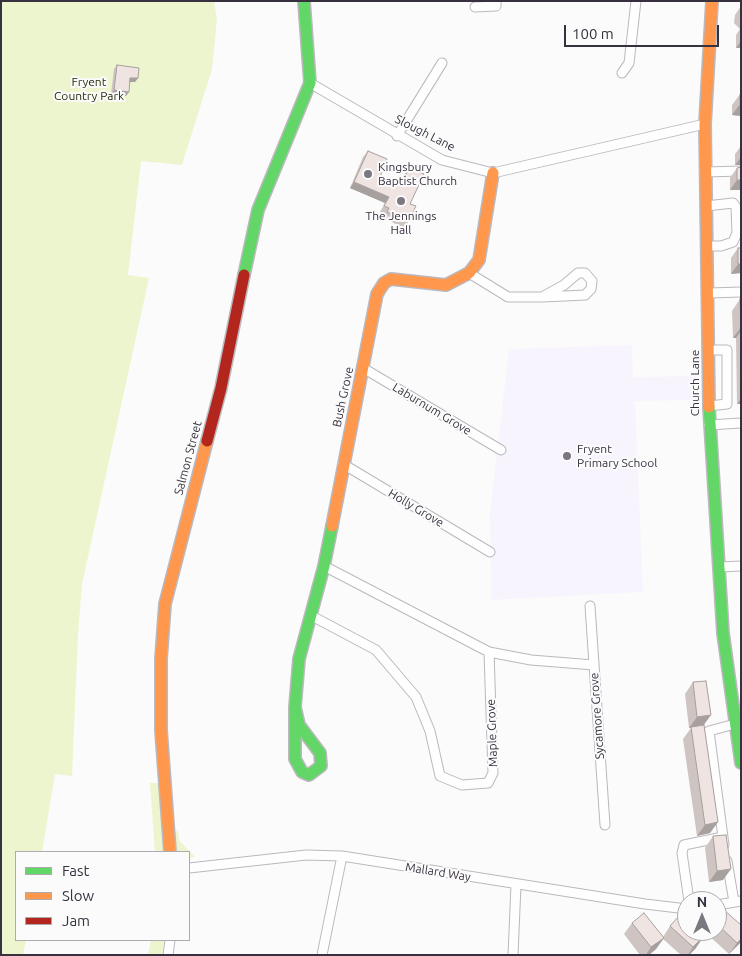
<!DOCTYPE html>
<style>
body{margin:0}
#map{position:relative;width:742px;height:956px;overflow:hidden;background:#fbfbfb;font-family:Ubuntu,sans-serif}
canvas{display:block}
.frame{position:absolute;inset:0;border:2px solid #37313f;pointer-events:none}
.legend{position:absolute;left:15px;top:851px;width:175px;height:90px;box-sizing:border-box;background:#fbfbfb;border:1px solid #adaab0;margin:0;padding:6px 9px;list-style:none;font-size:15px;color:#37313f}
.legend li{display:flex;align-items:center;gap:10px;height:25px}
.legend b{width:25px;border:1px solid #adaab0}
.north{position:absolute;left:677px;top:891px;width:50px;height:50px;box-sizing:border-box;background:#fbfbfb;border:1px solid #adaab0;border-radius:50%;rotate:0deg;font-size:14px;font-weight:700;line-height:20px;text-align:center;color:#37313f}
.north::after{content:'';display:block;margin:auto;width:18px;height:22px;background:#7c7881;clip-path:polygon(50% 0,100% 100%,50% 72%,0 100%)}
.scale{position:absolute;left:564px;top:25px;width:155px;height:22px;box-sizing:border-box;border:2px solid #37313f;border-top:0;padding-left:6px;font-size:15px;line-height:18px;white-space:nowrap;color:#37313f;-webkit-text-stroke:4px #fbfbfb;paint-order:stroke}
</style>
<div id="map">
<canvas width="742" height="956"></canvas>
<div class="frame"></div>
<ul class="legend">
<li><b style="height:6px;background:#63d668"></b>Fast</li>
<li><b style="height:6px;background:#ff974d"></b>Slow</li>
<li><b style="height:6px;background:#b3261e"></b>Jam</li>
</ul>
<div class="north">N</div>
<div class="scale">100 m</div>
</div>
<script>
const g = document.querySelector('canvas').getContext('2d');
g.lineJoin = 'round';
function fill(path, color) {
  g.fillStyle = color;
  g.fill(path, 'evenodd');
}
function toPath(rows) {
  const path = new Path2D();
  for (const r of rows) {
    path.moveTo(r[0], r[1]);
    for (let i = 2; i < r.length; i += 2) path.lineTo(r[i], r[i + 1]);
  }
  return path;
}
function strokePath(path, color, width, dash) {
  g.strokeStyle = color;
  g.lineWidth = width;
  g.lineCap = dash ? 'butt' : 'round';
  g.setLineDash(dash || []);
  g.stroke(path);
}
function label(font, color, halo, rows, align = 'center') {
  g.font = font + ' Ubuntu,sans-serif';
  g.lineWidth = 4;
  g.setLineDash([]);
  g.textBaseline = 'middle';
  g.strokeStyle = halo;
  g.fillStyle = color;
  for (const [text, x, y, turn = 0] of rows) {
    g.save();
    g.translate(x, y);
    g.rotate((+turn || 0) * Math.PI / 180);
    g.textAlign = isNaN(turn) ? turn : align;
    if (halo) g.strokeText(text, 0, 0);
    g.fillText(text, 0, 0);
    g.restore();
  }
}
const built = toPath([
 [632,345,633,377,693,376,694,400,635,401,643,592,491,600,490,512,509,349]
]);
const green = toPath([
 [1,1,214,1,217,19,212,69,182,165,141,161,128,275,149,278,82,584,78,634,72,776,55,774,42,852,16,852,16,940,26,940,23,955,1,955],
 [150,783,159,783,162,796,166,852,155,852],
 [178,830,179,840,195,857,189,858,189,852,174,852,174,833],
 [151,940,164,940,162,955,148,955]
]);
const street = toPath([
 [475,7,496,6,496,1],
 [622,73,629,63,636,1],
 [310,83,442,160,493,173,705,124],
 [397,136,442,63],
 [705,172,741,171],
 [706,206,733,203,736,207,737,233,733,242,721,246,707,246],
 [469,273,508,297,542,297,565,296,585,295,591,289,592,281,585,273,578,273,564,285,542,297],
 [709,293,741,292],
 [709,350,727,350,727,404,709,406],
 [363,368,501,450],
 [709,425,741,423],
 [343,464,490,552],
 [324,566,489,652,531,660,594,665],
 [720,567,741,566],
 [590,606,605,825],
 [310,615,376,650,416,697,430,731,440,776,462,785,488,783,493,773,489,652],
 [724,845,709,731,735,724],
 [727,861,734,902],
 [189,868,306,855,342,856,645,904,687,909],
 [689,901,682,853,684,845,723,837],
 [717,905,741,901],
 [168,955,170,940],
 [322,955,342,856],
 [513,955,516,885]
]);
const fast = toPath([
 [244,275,258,210,310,83,304,1],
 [709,407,723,633,741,763],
 [295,707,299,725,320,753,321,766,309,775,302,772,295,759,295,707,299,659,324,566,332,526]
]);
const slow = toPath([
 [709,407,705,124,712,1],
 [332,526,377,294,384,283,391,279,446,285,469,273,479,260,493,173],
 [170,852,161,730,161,659,165,604,207,441]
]);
const jam = toPath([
 [207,441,221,388,244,275]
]);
const wall = toPath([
 [741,6,741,48,736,48,736,35,740,29,734,23,735,15],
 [117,65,138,78,135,82,130,82,126,96,111,94,114,69],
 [741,93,741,116,732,115,732,105],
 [741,146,741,165,735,165,735,154],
 [368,151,380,177,399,185,405,173,409,168,410,204,408,222,404,228,383,218,385,214,380,212,385,203,350,188,363,157],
 [741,167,741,190,730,190,730,178,737,168],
 [738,248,741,248,741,273,731,274,731,258],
 [740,299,741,404,737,404,736,338,733,338,732,311],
 [693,682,711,715,703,725,718,822,710,833,697,836,683,739,691,728,689,728,685,694],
 [713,836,723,880,709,882,705,848],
 [717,919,741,942,729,954,706,933,708,931,717,931],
 [632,923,663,937,670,926,696,948,689,955,681,955,663,939,656,949,649,955,640,955,624,934]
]);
const shadedWall = toPath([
 [741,41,741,48,736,48],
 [130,78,138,78,135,82,128,82],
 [114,90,129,92,126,96,111,94],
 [740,104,741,104,741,116,732,115],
 [741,157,741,165,735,165],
 [737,180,741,180,741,190,730,190],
 [354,182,389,197,385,203,350,188],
 [738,264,741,264,741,273,731,274],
 [741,327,741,331,736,338,733,338],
 [741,399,741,404,737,404],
 [711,715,703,726,689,728,697,717],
 [718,822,710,833,697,836,705,825],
 [731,869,723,880,709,882,717,871],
 [704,936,696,948,689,955,688,955,693,947],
 [664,938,656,949,649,955,646,955,651,947],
 [741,939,740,943,729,954,737,943]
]);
const building = toPath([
 [117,65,139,68,138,78,130,78,129,92,114,90,117,65],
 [741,93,741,104,740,104,740,94,741,93],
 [368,151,387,159,380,177,401,186,409,168,424,174,410,204,416,206,408,222,387,212,389,208,384,206,389,197,354,182,368,151],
 [741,167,741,180,737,180,737,168,741,167],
 [738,248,741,248,741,264,738,264,738,248],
 [740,299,741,299,741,327,740,299],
 [706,681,711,715,697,717,693,682,706,681],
 [704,725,718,822,705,825,691,727,704,725],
 [726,835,731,869,717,871,713,836,726,835],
 [725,911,741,925,741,939,737,943,717,924,717,919,725,911],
 [644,913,664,938,651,947,632,923,644,913],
 [680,915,687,921,687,931,698,931,704,936,693,947,670,926,680,915]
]);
const markers = [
 [368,174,5,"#7c7881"],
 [401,201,5,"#7c7881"],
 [567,456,5,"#7c7881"]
];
const parkNames = [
 ["Fryent",89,82],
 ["Country Park",89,96]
];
const streetNames = [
 ["Slough Lane",425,133,27],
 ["Church Lane",695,383,-90],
 ["Bush Grove",343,397,-78],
 ["Laburnum Grove",432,409,31],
 ["Salmon Street",188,458,-75],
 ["Holly Grove",416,508,31],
 ["Sycamore Grove",597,716,-94],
 ["Maple Grove",492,733,-92],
 ["Mallard Way",438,872,9]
];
const poiNames = [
 ["Kingsbury",378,167],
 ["Baptist Church",378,181],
 ["The Jennings",401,216,"center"],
 ["Hall",401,230,"center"],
 ["Fryent",577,449],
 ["Primary School",577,463]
];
fill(built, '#f8f4fd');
fill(green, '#edf5cf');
strokePath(street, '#bbb8be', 11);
strokePath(fast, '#bbb8be', 14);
strokePath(slow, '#bbb8be', 14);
strokePath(jam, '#bbb8be', 14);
strokePath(street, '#fefefe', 9);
strokePath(fast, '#63d668', 11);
strokePath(slow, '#ff974d', 11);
strokePath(jam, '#b3261e', 11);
fill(wall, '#cec4c2');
fill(shadedWall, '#a7a09e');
fill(building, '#efe4e2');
strokePath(building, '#a7a09e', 1);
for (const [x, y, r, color] of markers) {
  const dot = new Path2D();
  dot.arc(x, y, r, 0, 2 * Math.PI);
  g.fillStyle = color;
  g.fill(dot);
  strokePath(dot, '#fbfbfb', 2);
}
label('12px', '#272c09', '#fbfbfb', parkNames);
label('12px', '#37313f', '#fbfbfb', streetNames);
label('12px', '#37313f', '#fbfbfb', poiNames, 'left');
</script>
